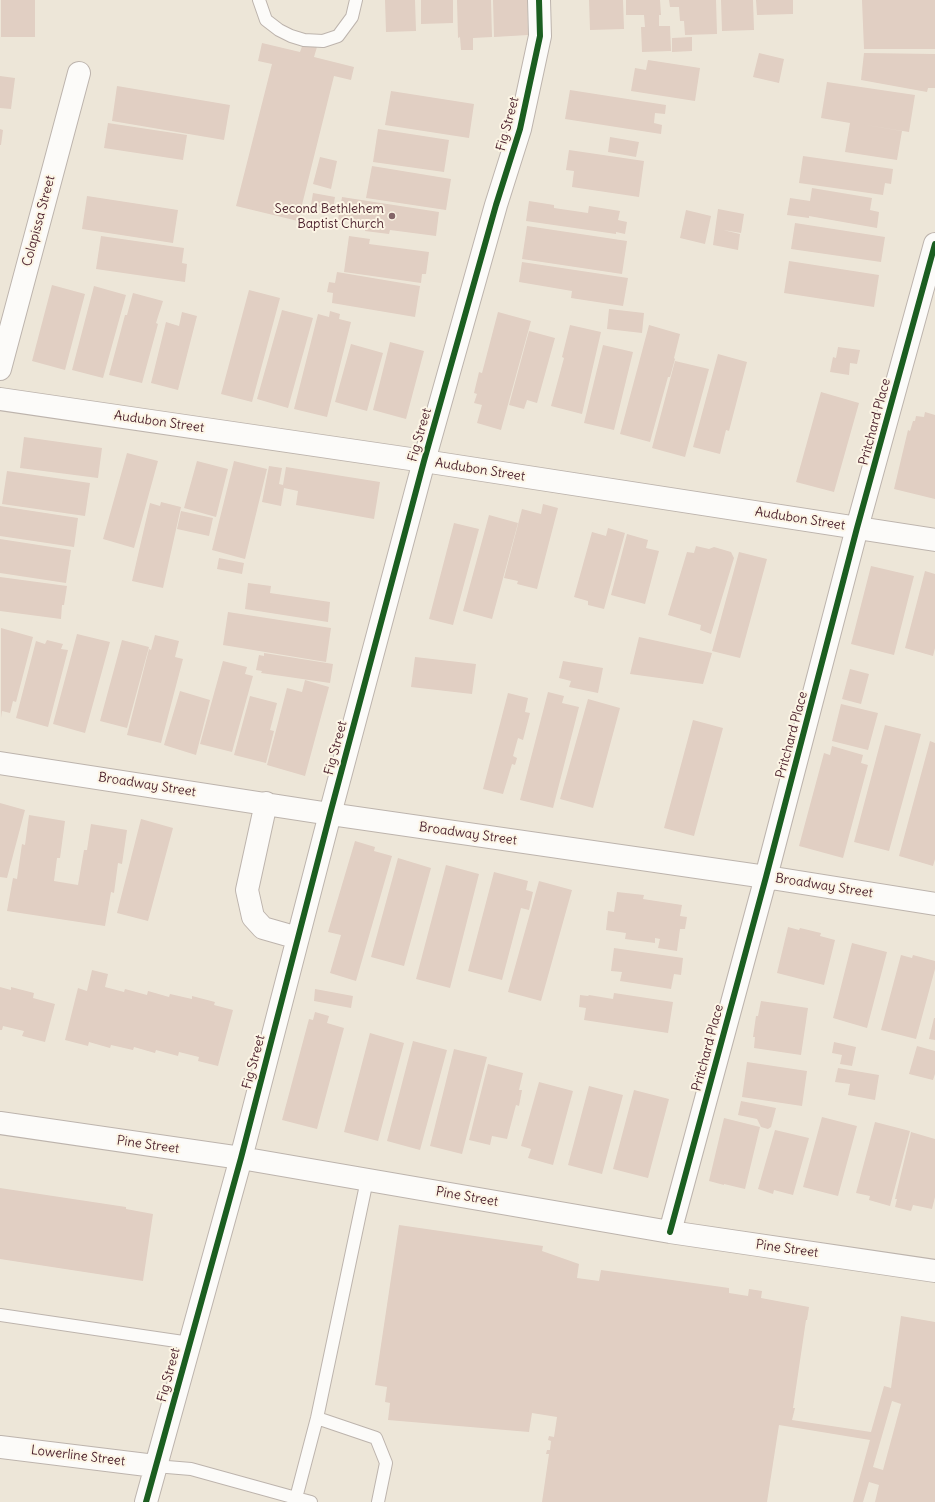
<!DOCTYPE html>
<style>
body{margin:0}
canvas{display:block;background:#ede6d8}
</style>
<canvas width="935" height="1502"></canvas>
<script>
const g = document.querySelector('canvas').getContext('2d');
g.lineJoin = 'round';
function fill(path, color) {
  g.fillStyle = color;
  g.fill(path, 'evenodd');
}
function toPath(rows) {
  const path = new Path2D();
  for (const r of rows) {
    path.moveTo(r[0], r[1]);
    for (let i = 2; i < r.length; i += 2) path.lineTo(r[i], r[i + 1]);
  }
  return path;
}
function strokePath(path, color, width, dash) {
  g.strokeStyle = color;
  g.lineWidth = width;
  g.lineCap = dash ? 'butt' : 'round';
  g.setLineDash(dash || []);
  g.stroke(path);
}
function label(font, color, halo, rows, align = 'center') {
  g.font = font + ' Delius,sans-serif';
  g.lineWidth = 4;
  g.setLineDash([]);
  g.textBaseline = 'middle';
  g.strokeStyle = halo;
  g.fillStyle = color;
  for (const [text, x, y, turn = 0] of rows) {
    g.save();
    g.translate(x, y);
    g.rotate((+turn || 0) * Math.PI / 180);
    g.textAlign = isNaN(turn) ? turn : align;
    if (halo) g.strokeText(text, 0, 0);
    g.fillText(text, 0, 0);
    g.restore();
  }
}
const building = toPath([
 [1,0,35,0,35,37,1,37],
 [385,0,415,0,416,31,386,32],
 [421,0,453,0,453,23,421,24],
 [457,0,491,0,492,37,473,38,473,50,461,50,460,37,458,38],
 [493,0,527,0,528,35,494,37],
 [589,0,623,0,624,29,590,30],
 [626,0,660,0,661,15,659,15,659,26,670,26,671,51,642,52,641,27,645,27,644,15,626,15],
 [669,0,716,0,717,34,685,35,684,21,680,21,679,7,670,7],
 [721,0,753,0,754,30,722,31],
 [756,0,793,0,793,14,757,15],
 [862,0,935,0,935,49,864,49],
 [692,37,692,51,672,52,672,38],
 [304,41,317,47,314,57,354,67,351,80,334,76,298,221,236,206,272,64,258,61,262,43,300,52],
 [759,53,784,59,779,83,753,77],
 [864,53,935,54,935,88,928,88,927,92,861,80],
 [648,60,700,68,695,101,631,91,635,68,646,70],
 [0,76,15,78,11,109,0,108],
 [827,82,915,95,909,132,854,123,902,131,897,160,845,152,850,123,821,118],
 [117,86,230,105,224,140,112,121],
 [570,90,666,105,665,114,655,113,654,123,662,125,661,134,565,119],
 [391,91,474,104,469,138,385,125],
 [108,123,187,135,183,160,104,148],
 [0,129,3,130,1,145,0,145],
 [378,129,449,140,444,172,373,162],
 [610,137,639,142,636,157,608,152],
 [569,150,644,161,639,197,572,187,574,171,566,170],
 [803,156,893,169,891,184,885,183,883,195,799,183],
 [320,157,337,161,331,189,313,184],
 [372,166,451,179,446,210,366,198],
 [812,188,872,198,870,210,879,212,877,228,809,216,809,218,787,215,790,198,810,201],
 [313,193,335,197,333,209,311,205],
 [87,196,178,210,173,243,82,229],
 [342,197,439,212,436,236,390,230,389,234,365,231,366,226,352,224,353,222,338,220],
 [529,201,554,205,554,208,588,213,589,206,620,211,618,220,627,222,625,234,616,232,616,234,526,221],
 [718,209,744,214,741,233,723,230,740,234,738,250,713,245],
 [686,210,711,216,705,244,680,238],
 [795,223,885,237,881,262,791,249],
 [527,226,627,241,622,274,522,259],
 [101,236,184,248,182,263,187,264,185,282,96,269],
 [349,236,370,239,369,244,429,252,426,274,422,274,421,283,344,272],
 [789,261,879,275,874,307,784,293],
 [522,262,628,278,623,306,571,298,572,291,519,282],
 [337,272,420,286,415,317,332,303,333,293,327,292,329,282,335,283],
 [52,285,85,294,65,370,32,361],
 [94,286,126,295,103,378,72,370],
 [249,290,280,298,252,402,221,394],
 [133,293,163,301,156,323,158,324,142,383,109,375,125,315,127,315],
 [609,309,644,313,642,333,607,329],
 [282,310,313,318,288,408,257,399],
 [330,311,340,314,339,319,351,322,327,417,294,409,318,314,329,317],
 [182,312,197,316,178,390,151,383,166,322,179,326],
 [498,312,531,321,501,430,477,423,482,405,474,403,477,394,474,393,479,372,482,373],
 [570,325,601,332,582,414,551,406,564,358,562,357],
 [649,325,680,334,674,358,675,359,670,377,668,377,650,442,620,434],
 [529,331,555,338,537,403,527,400,524,409,509,405],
 [390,342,424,351,406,419,373,410],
 [351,344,383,353,367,411,335,402],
 [603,345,633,352,614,430,584,423],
 [838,347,860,350,857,364,850,363,849,375,830,372,833,357,836,358],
 [718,354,747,362,729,431,726,430,720,454,693,447],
 [675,361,709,369,685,457,652,448],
 [821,392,859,403,834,492,796,482],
 [925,412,935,415,935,499,894,489,908,430,910,431,913,421,915,421,916,416,924,417],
 [24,437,102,448,98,478,20,468],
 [127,453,158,461,134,548,103,539],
 [197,461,228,469,216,517,184,508],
 [234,461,267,469,245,559,212,550],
 [269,466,282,468,279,484,283,485,286,467,380,482,374,519,296,505,298,491,284,488,281,506,262,502],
 [7,471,90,483,85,516,2,504],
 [161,502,181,507,163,588,132,581,150,503,160,506],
 [543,504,558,508,537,589,517,584,518,581,504,578,522,509,541,514],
 [0,506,78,518,74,547,0,536],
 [181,511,213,518,209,536,177,529],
 [489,515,518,523,492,619,463,611],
 [454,523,479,529,453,625,429,619],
 [608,528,625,533,604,609,588,605,588,601,574,597,592,532,606,536],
 [627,534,648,540,646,548,659,551,645,604,611,595],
 [0,539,71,550,66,583,0,573],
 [696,546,709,549,714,547,731,552,734,558,711,634,700,630,701,625,668,615,687,552,694,553],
 [739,552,767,559,740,658,712,651],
 [219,558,244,563,242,574,217,569],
 [871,566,914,576,894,655,851,644],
 [925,571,935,574,935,648,933,656,905,648],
 [0,577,67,586,64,605,62,605,61,619,0,611],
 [248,583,271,586,270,593,330,602,328,622,245,609],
 [228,612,331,628,326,662,223,645],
 [1,628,33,637,16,702,13,701,10,713,2,711,1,718],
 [77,634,110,642,85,733,53,724],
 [155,635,179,641,175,657,183,659,161,743,127,735,149,649,151,650],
 [639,637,712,653,703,684,630,674],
 [47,640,63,644,61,649,68,650,48,727,16,718,36,641,45,644],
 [122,640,149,647,127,728,100,721],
 [264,653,333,664,330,683,261,673,262,671,256,670,259,655,264,656],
 [415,657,476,664,472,694,411,687],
 [223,661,247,667,245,674,253,676,232,752,200,744],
 [563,661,603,668,598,693,569,687,571,681,559,678],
 [850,669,869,674,861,704,842,699],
 [305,680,329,687,305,776,267,765,287,688,302,692],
 [180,691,210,700,196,755,164,745],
 [548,692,564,696,562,703,579,707,553,808,520,800],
 [508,693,528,698,525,712,530,713,523,740,518,738,513,756,517,758,515,765,512,764,503,794,483,789],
 [250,696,277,703,270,730,274,731,266,763,234,755],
 [588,699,620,708,593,808,560,799],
 [841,704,878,713,868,750,832,741],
 [693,720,723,728,694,836,664,828],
 [885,725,921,734,889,851,854,842],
 [930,741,935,743,935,859,933,866,899,856],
 [832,746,863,755,861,763,868,765,843,858,799,846,824,753,830,755],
 [0,803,25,810,7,878,0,877],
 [29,815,65,821,60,858,57,858,54,881,78,885,84,850,87,850,91,824,127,830,122,864,118,863,114,893,111,892,105,926,7,911,13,878,17,879,22,844,25,845],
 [141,819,173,828,148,921,117,913],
 [355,841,375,847,374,851,392,856,356,981,330,973,341,935,328,932],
 [398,858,431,868,404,966,371,957],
 [446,865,479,874,450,988,416,979],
 [494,872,528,881,526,890,533,892,529,910,521,908,502,980,468,971],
 [539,881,572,890,541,1001,508,992],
 [617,892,644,895,643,899,682,905,680,916,687,917,685,929,680,929,677,951,658,948,660,939,655,938,655,943,625,939,626,933,606,930,608,911,614,912],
 [788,927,799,930,800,928,821,933,820,936,835,940,824,985,777,973],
 [852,943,887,952,867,1028,833,1018],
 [614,948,683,958,681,975,674,974,671,989,620,981,622,972,611,971],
 [901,955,912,958,913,955,935,961,935,969,916,1039,881,1030],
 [92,970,108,974,105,987,124,992,125,989,147,995,148,991,169,997,170,994,192,999,192,996,215,1002,214,1005,233,1010,218,1066,198,1061,199,1057,179,1052,178,1056,156,1050,155,1053,134,1047,133,1050,111,1045,110,1048,89,1042,88,1046,65,1040,78,988,87,991],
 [0,987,11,990,11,987,34,993,33,998,55,1004,45,1042,22,1036,24,1031,3,1026,2,1030,0,1030],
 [315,989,353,996,351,1008,314,1001],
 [614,993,673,1002,668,1033,584,1020,586,1008,579,1007,580,995,588,996,589,995,613,999],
 [761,1001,808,1008,801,1055,754,1048,755,1037,753,1037,756,1016,758,1016],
 [315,1012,329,1016,327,1023,344,1028,317,1129,282,1120,309,1019,313,1020],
 [934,1018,935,1018,935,1040,929,1039],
 [370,1033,404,1043,378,1141,344,1132],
 [413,1041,447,1050,420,1150,387,1141],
 [834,1042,856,1047,852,1066,840,1064,842,1055,832,1053],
 [917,1046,935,1051,935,1074,933,1080,909,1074],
 [454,1049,487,1057,462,1154,430,1146],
 [747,1062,807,1071,802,1106,742,1097],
 [488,1064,523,1073,519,1090,522,1090,519,1106,516,1105,507,1139,492,1136,490,1145,469,1140],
 [838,1068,879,1075,875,1100,848,1095,850,1084,835,1082],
 [539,1082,573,1091,553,1165,528,1158,531,1149,521,1146],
 [589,1086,623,1095,602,1174,568,1165],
 [634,1090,669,1099,648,1178,613,1169],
 [741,1101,776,1108,771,1127,768,1129,761,1127,757,1119,738,1115],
 [822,1117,857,1126,838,1196,803,1187],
 [724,1118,760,1127,745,1189,724,1184,724,1185,709,1181],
 [875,1122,910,1131,890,1206,869,1200,870,1196,856,1193],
 [775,1130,809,1138,793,1195,774,1190,773,1194,758,1189],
 [911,1132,935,1139,935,1197,932,1209,913,1205,911,1211,895,1207,897,1199,895,1199],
 [0,1188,126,1207,126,1209,153,1214,143,1281,0,1259],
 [399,1225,543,1246,542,1251,579,1264,577,1278,599,1281,601,1270,729,1288,729,1293,748,1296,749,1289,762,1291,761,1298,809,1307,807,1320,806,1320,793,1408,795,1408,792,1420,871,1432,884,1386,891,1388,901,1316,935,1322,935,1502,875,1502,879,1485,869,1482,863,1502,853,1502,870,1440,779,1425,767,1502,542,1502,549,1454,546,1454,547,1450,550,1450,551,1441,548,1440,549,1436,554,1437,557,1417,532,1413,529,1432,388,1420,390,1403,385,1402,387,1387,375,1385],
 [892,1401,901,1404,883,1470,873,1467]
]);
const lane = toPath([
 [259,0,266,20,279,30,291,36,304,40,323,41,338,36,352,17,356,0],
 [0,1315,190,1343],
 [317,1418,376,1438,386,1463,378,1502],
 [155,1466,191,1469,296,1498],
 [311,1502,296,1498,317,1418,367,1180]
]);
const street = toPath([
 [0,369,79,73],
 [0,399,424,461,935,540],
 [0,763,330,814,766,877,935,904],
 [266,803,247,890,253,917,263,928,298,938],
 [0,1123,241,1158,670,1232,935,1271],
 [670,1232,766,877,857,528,935,244],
 [0,1447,155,1466],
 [146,1502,241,1158,330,814,424,461,496,205,520,129,540,36,539,0]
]);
const cycleway = toPath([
 [670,1232,766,877,857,528,935,244],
 [146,1502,241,1158,330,814,424,461,496,205,520,129,540,36,539,0]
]);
const markers = [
 [392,216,4,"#836568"]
];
const streetNames = [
 ["Fig Street",508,124,-75],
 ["Colapissa Street",39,221,-75],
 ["Audubon Street",159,422,8],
 ["Pritchard Place",875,422,-75],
 ["Fig Street",420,435,-74],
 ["Audubon Street",480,470,9],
 ["Audubon Street",800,519,9],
 ["Pritchard Place",792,735,-75],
 ["Fig Street",336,748,-75],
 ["Broadway Street",147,785,9],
 ["Broadway Street",468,834,8],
 ["Broadway Street",824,886,9],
 ["Pritchard Place",708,1048,-75],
 ["Fig Street",254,1062,-75],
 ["Pine Street",148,1145,8],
 ["Pine Street",467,1197,10],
 ["Pine Street",787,1249,8],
 ["Fig Street",169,1375,-75],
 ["Lowerline Street",78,1456,7]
];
const poiNames = [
 ["Second Bethlehem",384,209],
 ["Baptist Church",384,224]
];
fill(building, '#e1cfc3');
strokePath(lane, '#bdb4ad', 14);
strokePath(street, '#bdb4ad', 24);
strokePath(lane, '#fcfbf9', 12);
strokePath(street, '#fcfbf9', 22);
strokePath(cycleway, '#1b5e20', 6);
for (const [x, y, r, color] of markers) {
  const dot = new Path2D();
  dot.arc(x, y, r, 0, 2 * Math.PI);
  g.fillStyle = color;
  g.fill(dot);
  strokePath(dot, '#fcf5e5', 1.5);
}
label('13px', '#4a1f2b', '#fcf5e5', streetNames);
label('13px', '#4a1f2b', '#fcf5e5', poiNames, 'right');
</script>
